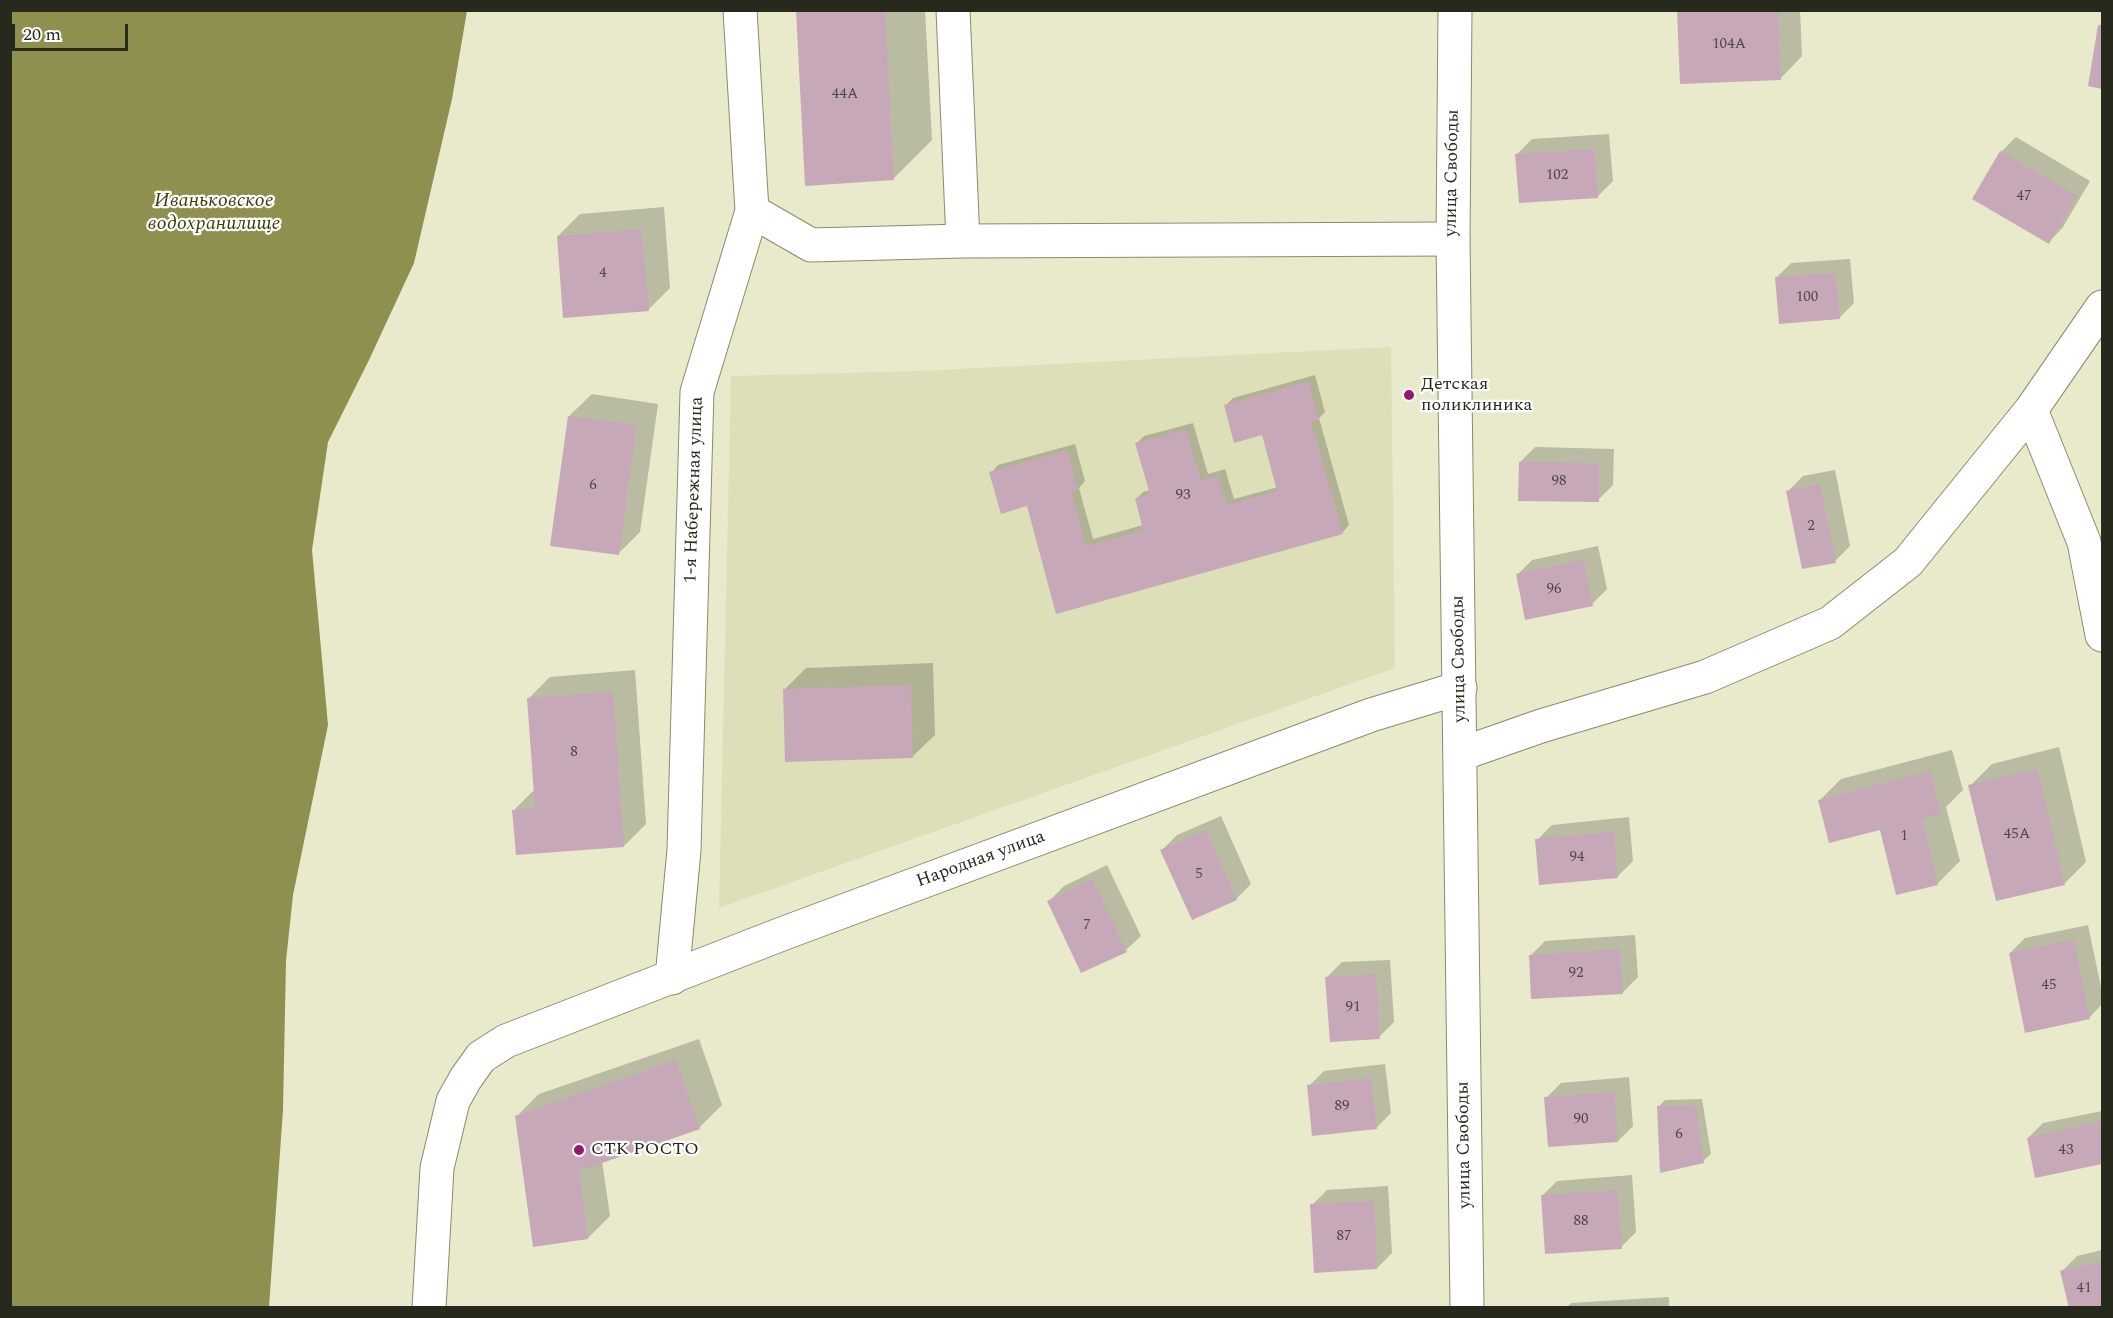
<!DOCTYPE html>
<meta charset="utf-8">
<style>
body{margin:0}
#map{position:relative;width:2113px;height:1318px;overflow:hidden;background:#e8eacb;font-family:Spectral,serif}
canvas{display:block}
.frame{position:absolute;inset:0;border:12px solid #28291d;pointer-events:none}
.scale{position:absolute;left:12px;top:24px;width:116px;height:27px;box-sizing:border-box;border:3px solid #28291d;border-top:0;padding-left:8px;font-size:18px;line-height:21px;white-space:nowrap;color:#28291d;-webkit-text-stroke:4px #fff;paint-order:stroke}
</style>
<div id="map">
<canvas width="2113" height="1318"></canvas>
<div class="frame"></div>
<div class="scale">20 m</div>
</div>
<script>
const g = document.querySelector('canvas').getContext('2d');
g.lineJoin = 'round';
function fill(path, color) {
  g.fillStyle = color;
  g.fill(path, 'evenodd');
}
function toPath(rows) {
  const path = new Path2D();
  for (const r of rows) {
    path.moveTo(r[0], r[1]);
    for (let i = 2; i < r.length; i += 2) path.lineTo(r[i], r[i + 1]);
  }
  return path;
}
function strokePath(path, color, width, dash) {
  g.strokeStyle = color;
  g.lineWidth = width;
  g.lineCap = dash ? 'butt' : 'round';
  g.setLineDash(dash || []);
  g.stroke(path);
}
function label(font, color, halo, rows, align = 'center') {
  g.font = font + ' Spectral,serif';
  g.lineWidth = 4.5;
  g.setLineDash([]);
  g.textBaseline = 'middle';
  g.strokeStyle = halo;
  g.fillStyle = color;
  for (const [text, x, y, turn = 0] of rows) {
    g.save();
    g.translate(x, y);
    g.rotate((+turn || 0) * Math.PI / 180);
    g.textAlign = isNaN(turn) ? turn : align;
    if (halo) g.strokeText(text, 0, 0);
    g.fillText(text, 0, 0);
    g.restore();
  }
}
const built = toPath([
 [1391,347,1395,668,719,908,731,376,918,371]
]);
const water = toPath([
 [10,11,467,11,452,99,414,263,369,360,328,442,312,550,328,725,293,895,286,961,283,1110,269,1307,11,1307]
]);
const shadow = toPath([
 [797,10,925,10,932,140,893,179],
 [1679,10,1800,10,1802,56,1780,79],
 [2102,23,2102,87,2090,85,2099,26],
 [1609,134,1613,181,1598,196,1517,154,1532,139],
 [2016,137,2090,181,2063,227,2049,242,1974,198,2001,152],
 [664,207,670,288,648,310,558,236,580,214],
 [1850,259,1854,303,1839,318,1776,278,1791,263],
 [1315,375,1325,412,1319,418,1349,525,1342,533,1057,612,1028,504,991,473,998,465,1075,444,1085,481,1079,488,1093,539,1143,525,1136,499,1143,492,1150,490,1137,443,1144,436,1193,423,1208,474,1225,469,1234,499,1278,487,1263,433,1225,406,1233,398],
 [592,394,658,404,640,532,618,554,569,416],
 [1535,447,1614,449,1613,485,1598,500,1520,462],
 [1835,470,1850,546,1835,561,1788,491,1803,476],
 [1598,546,1607,589,1592,604,1517,575,1532,560],
 [933,663,935,735,912,757,784,690,806,668],
 [635,670,646,824,624,846,514,810,535,789,528,699,550,677],
 [2059,747,2086,862,2064,884,1970,786,1992,764],
 [1952,750,1963,790,1946,807,1960,861,1938,883,1898,894,1881,828,1819,801,1841,779],
 [1221,816,1251,884,1236,899,1162,850,1177,835],
 [1629,817,1633,861,1618,876,1537,840,1552,825],
 [1107,865,1141,936,1126,950,1049,901,1064,886],
 [2088,925,2102,992,2102,1004,2090,1017,2010,953,2025,938],
 [1635,935,1638,977,1623,992,1530,956,1545,941],
 [1390,960,1394,1022,1379,1037,1327,977,1342,962],
 [699,1039,722,1105,700,1127,602,1161,610,1216,588,1238,516,1117,539,1094],
 [1385,1064,1391,1113,1376,1128,1309,1086,1324,1071],
 [1629,1077,1633,1126,1618,1141,1546,1098,1561,1083],
 [1702,1099,1711,1154,1703,1161,1658,1107,1665,1100],
 [2102,1111,2102,1162,2036,1176,2028,1138,2043,1123],
 [1632,1175,1636,1232,1621,1247,1542,1196,1557,1181],
 [1388,1186,1392,1253,1377,1268,1312,1205,1327,1190],
 [2102,1250,2102,1308,2070,1308,2062,1271,2077,1256],
 [1669,1297,1669,1308,1566,1308,1571,1303]
]);
const building = toPath([
 [796,10,885,10,894,180,805,186],
 [1677,10,1778,10,1781,80,1680,84],
 [2098,25,2102,26,2102,89,2088,86],
 [1595,149,1598,198,1519,203,1515,154],
 [2000,151,2077,196,2049,244,1972,199],
 [642,229,649,311,563,318,557,236],
 [1836,273,1840,319,1779,324,1775,277],
 [1308,381,1319,420,1311,422,1343,534,1056,614,1027,506,1001,514,989,472,1067,450,1078,490,1071,492,1086,546,1143,530,1135,498,1150,494,1135,443,1186,429,1201,481,1218,475,1227,505,1277,491,1262,435,1234,443,1224,405],
 [568,416,637,425,619,555,550,546],
 [1519,462,1599,463,1599,502,1518,501],
 [1820,484,1836,563,1802,569,1786,491],
 [1584,560,1593,606,1525,620,1516,574],
 [911,685,913,758,785,762,783,689],
 [613,692,624,847,516,855,512,810,535,808,527,698],
 [2037,769,2065,885,1996,901,1968,785],
 [1930,771,1941,813,1922,819,1938,885,1896,895,1880,830,1829,843,1818,800],
 [1206,830,1237,900,1192,920,1160,850],
 [1614,832,1618,878,1539,885,1535,839],
 [1092,879,1127,952,1081,973,1047,901],
 [2074,939,2090,1019,2025,1033,2009,953],
 [1620,949,1623,994,1531,999,1529,955],
 [1376,974,1380,1039,1330,1042,1325,977],
 [676,1060,700,1129,579,1171,588,1239,533,1247,515,1116],
 [1371,1078,1377,1129,1312,1136,1307,1085],
 [1614,1092,1618,1142,1548,1147,1544,1097],
 [1696,1105,1704,1163,1660,1173,1657,1106],
 [2102,1121,2102,1164,2035,1178,2027,1138],
 [1618,1190,1622,1249,1545,1254,1541,1195],
 [1374,1201,1377,1269,1314,1273,1310,1204],
 [2102,1261,2102,1308,2069,1308,2060,1271]
]);
const minor = toPath([
 [953,10,963,241,1453,239],
 [752,211,811,245,963,241],
 [2031,410,2084,542,2102,635],
 [1461,754,1541,726,1705,677,1830,623,1908,562,2031,410,2102,307],
 [672,978,684,850,697,392,752,211,740,10],
 [429,1308,437,1168,453,1101,466,1078,481,1057,506,1041,787,932,1371,715,1460,688]
]);
const major = toPath([
 [1455,10,1453,239,1467,1308]
]);
const markers = [
 [1409,395,6,"#97176f"],
 [579,1150,6,"#97176f"]
];
const numberNames = [
 ["104А",1729,45],
 ["44А",845,95],
 ["102",1557,176],
 ["47",2024,197],
 ["4",603,274],
 ["100",1807,298],
 ["98",1559,482],
 ["6",593,486],
 ["93",1183,496],
 ["2",1811,527],
 ["96",1554,590],
 ["8",574,753],
 ["45А",2017,835],
 ["1",1904,837],
 ["94",1577,858],
 ["5",1199,875],
 ["7",1087,926],
 ["92",1576,974],
 ["45",2049,986],
 ["91",1353,1008],
 ["89",1342,1107],
 ["90",1581,1120],
 ["6",1679,1135],
 ["43",2066,1151],
 ["88",1581,1222],
 ["87",1344,1237],
 ["41",2084,1289]
];
const streetNames = [
 ["улица Свободы",1453,173,-89],
 ["1-я Набережная улица",695,490,-88],
 ["улица Свободы",1460,659,-91],
 ["Народная улица",981,860,-20],
 ["улица Свободы",1465,1145,-91]
];
const poiNames = [
 ["Детская",1421,385],
 ["поликлиника",1421,406],
 ["СТК РОСТО",591,1150]
];
const waterNames = [
 ["Иваньковское",214,202],
 ["водохранилище",214,225]
];
fill(built, '#dddfb9');
fill(water, '#8f904f');
fill(shadow, '#0003');
fill(building, '#c7a8b8');
strokePath(minor, '#8a8b6e', 35);
strokePath(major, '#8a8b6e', 35);
strokePath(minor, '#fff', 33);
strokePath(major, '#fff', 33);
for (const [x, y, r, color] of markers) {
  const dot = new Path2D();
  dot.arc(x, y, r, 0, 2 * Math.PI);
  g.fillStyle = color;
  g.fill(dot);
  strokePath(dot, '#fff', 2);
}
label('15px', '#504944', null, numberNames);
label('18px', '#28291d', '#fff', streetNames);
label('18px', '#28291d', '#fff', poiNames, 'left');
label('italic 20px', '#3d3d07', '#fff', waterNames);
</script>
